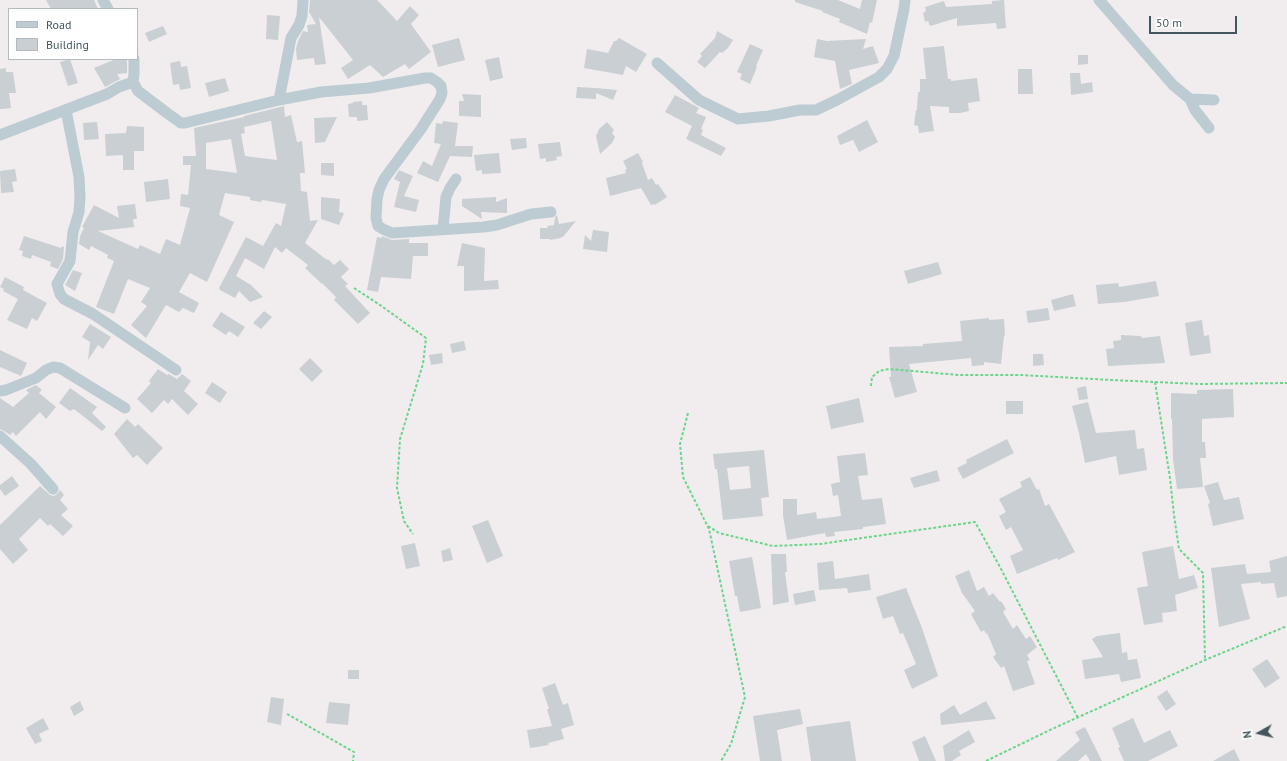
<!DOCTYPE html>
<style>
body{margin:0}
#map{position:relative;width:1287px;height:761px;overflow:hidden;background:#f1edee;font-family:"PT Sans",sans-serif}
canvas{display:block}
.legend{position:absolute;left:8px;top:8px;width:130px;height:52px;box-sizing:border-box;background:#fff;border:1px solid #b4bbbe;margin:0;padding:5px 7px;list-style:none;font-size:12px;color:#44565d}
.legend li{display:flex;align-items:center;gap:8px;height:20px}
.legend b{width:20px;border:1px solid #b4bbbe}
.north{position:absolute;left:1239px;top:713px;width:40px;height:40px;-webkit-text-stroke:3px #fff;paint-order:stroke;rotate:262deg;font-size:11px;font-weight:700;line-height:16px;text-align:center;color:#44565d}
.north::after{content:'';display:block;margin:auto;width:14px;height:18px;background:#44565d;clip-path:polygon(50% 0,100% 100%,50% 72%,0 100%)}
.scale{position:absolute;left:1149px;top:16px;width:88px;height:18px;box-sizing:border-box;border:2px solid #44565d;border-top:0;padding-left:5px;font-size:12px;line-height:14px;white-space:nowrap;color:#44565d;-webkit-text-stroke:3px #fff;paint-order:stroke}
</style>
<div id="map">
<canvas width="1287" height="761"></canvas>
<ul class="legend">
<li><b style="height:5px;background:#bcccd2"></b>Road</li>
<li><b style="height:11px;background:#c9cfd3"></b>Building</li>
</ul>
<div class="north">N</div>
<div class="scale">50 m</div>
</div>
<script>
const g = document.querySelector('canvas').getContext('2d');
g.lineJoin = 'round';
function fill(path, color) {
  g.fillStyle = color;
  g.fill(path, 'evenodd');
}
function toPath(rows) {
  const path = new Path2D();
  for (const r of rows) {
    path.moveTo(r[0], r[1]);
    for (let i = 2; i < r.length; i += 2) path.lineTo(r[i], r[i + 1]);
  }
  return path;
}
function strokePath(path, color, width, dash) {
  g.strokeStyle = color;
  g.lineWidth = width;
  g.lineCap = dash ? 'butt' : 'round';
  g.setLineDash(dash || []);
  g.stroke(path);
}
const building = toPath([
 [46,0,94,0,98,9,51,9],
 [310,0,377,0,381,4,397,21,410,6,419,15,411,24,431,52,409,69,405,64,383,77,370,65,348,79,341,68,353,60,319,17,326,64,315,65,314,58,297,60,296,49,298,41,303,31,308,32,307,25,316,24,309,12],
 [795,0,838,0,860,9,862,0,877,0,872,23,870,22,867,34,839,22,840,19,822,12,823,11,795,2],
 [1004,0,1006,28,997,29,996,23,957,26,957,18,930,26,928,21,925,22,923,13,926,11,925,7,944,1,946,7,992,4,992,1],
 [267,15,280,16,278,40,266,39],
 [163,26,167,34,149,42,145,33],
 [717,31,733,40,728,48,722,53,720,52,705,68,697,62,702,56,700,54,715,38],
 [459,38,465,60,438,67,432,45],
 [619,38,647,54,636,72,626,66,623,75,584,68,587,49,608,53,614,41,616,41],
 [817,39,827,41,866,39,863,49,873,46,879,63,849,70,852,84,840,89,835,61,814,57],
 [750,44,763,50,756,66,757,67,750,84,740,79,742,74,737,72],
 [944,46,948,79,951,79,951,81,977,78,980,101,968,103,969,111,960,113,949,113,949,107,930,106,934,131,919,133,918,126,914,125,916,110,917,110,918,92,920,92,920,79,926,79,923,48],
 [1078,55,1088,55,1088,64,1078,65],
 [499,57,503,78,490,81,485,60],
 [70,59,78,83,68,86,60,62],
 [116,59,127,59,127,73,117,74,120,79,105,87,94,68],
 [180,61,181,67,187,66,191,88,180,90,179,84,173,85,170,63],
 [6,68,6,72,13,72,16,93,9,93,11,108,2,109,0,109,0,69],
 [1018,69,1032,69,1033,94,1018,94],
 [1070,73,1080,73,1081,84,1092,82,1093,92,1071,95],
 [225,78,229,91,209,97,205,83],
 [577,87,596,88,617,90,613,100,596,93,596,99,576,98],
 [462,94,481,95,481,117,459,116,459,101,464,101],
 [675,95,699,108,696,113,706,117,701,129,703,130,701,135,726,148,721,156,686,139,692,126,665,112],
 [362,101,362,105,367,105,368,120,357,121,357,117,349,117,348,104,353,103,353,102],
 [284,106,285,117,291,115,297,142,302,141,305,173,300,173,301,191,307,192,310,221,318,220,305,243,327,260,328,259,334,265,340,260,349,269,341,277,348,284,345,286,370,313,358,324,334,300,336,297,322,283,322,284,305,268,308,265,286,248,282,253,275,247,264,269,245,258,236,276,251,285,263,297,250,302,239,291,235,298,220,290,219,288,246,237,263,246,276,223,281,226,286,204,262,200,261,202,250,200,250,197,225,193,219,215,234,222,207,282,190,273,179,292,199,303,194,313,183,308,179,312,166,305,146,338,131,325,147,306,141,302,150,288,128,279,114,314,96,307,114,261,107,258,108,255,91,246,89,250,79,244,80,236,84,228,82,227,94,205,119,218,117,206,135,204,137,219,133,219,134,226,135,227,98,231,138,249,140,245,160,254,166,239,180,245,190,208,180,206,181,194,188,195,191,165,183,165,183,156,196,156,194,128,244,117,244,116],
 [271,121,277,160,245,156,241,134,245,133,244,127],
 [231,139,237,173,206,169,206,143],
 [337,117,325,142,315,143,314,118],
 [867,120,878,142,859,152,853,140,840,145,837,136],
 [443,121,458,123,455,146,473,146,472,157,450,156,438,182,417,173,423,161,432,166,441,144,434,143,436,123,442,124],
 [97,122,99,139,84,140,83,123],
 [607,122,614,130,612,133,615,137,612,143,600,154,596,136,599,129],
 [127,126,144,127,144,151,134,151,134,170,123,170,123,155,106,156,105,134,126,133],
 [526,138,527,148,512,150,510,139],
 [560,142,562,156,556,157,557,160,546,162,546,158,540,159,538,144],
 [499,153,501,173,482,174,482,170,476,171,474,155],
 [638,153,643,162,642,163,648,180,652,178,656,185,658,184,667,197,655,205,654,204,651,205,641,188,610,196,606,178,626,173,625,170,627,169,623,161],
 [321,163,334,163,334,176,321,175],
 [15,169,17,181,12,182,14,192,1,193,0,171],
 [399,170,413,176,404,196,419,200,416,212,394,207,400,182,394,179],
 [168,179,170,199,146,202,144,182],
 [321,197,340,199,339,212,344,213,339,225,321,219],
 [496,197,496,202,507,198,507,213,481,212,482,219,462,206,462,199],
 [557,215,559,224,576,221,563,237,561,237,561,238,550,240,550,239,540,239,540,228,548,228,547,226,554,225,555,217],
 [593,230,609,232,607,252,583,249,585,235,591,241],
 [24,236,61,248,62,246,64,247,63,259,58,269,50,266,51,262,32,255,31,259,22,256,23,251,19,250],
 [382,236,392,240,409,239,409,243,428,243,428,256,413,256,411,279,381,277,378,292,367,290,377,237,382,238],
 [462,243,485,248,484,281,498,280,499,289,464,291,464,266,457,266],
 [938,262,942,274,908,284,904,271],
 [73,270,82,273,75,291,65,285],
 [5,277,24,287,23,290,47,303,37,321,32,318,27,329,7,320,18,299,3,291,4,289,0,287],
 [1156,281,1159,296,1124,302,1098,304,1096,285,1118,283,1119,287],
 [1073,294,1076,306,1054,311,1051,300],
 [1048,308,1050,320,1028,323,1026,311],
 [264,311,272,317,261,329,253,323],
 [221,312,245,327,238,337,229,331,226,335,212,326],
 [989,318,989,320,1004,319,1005,335,1004,336,1001,364,984,362,984,365,972,366,971,358,909,364,917,392,895,398,889,377,891,377,889,347,923,346,923,344,962,341,960,321],
 [1202,320,1204,336,1209,335,1211,353,1190,356,1185,323],
 [90,324,111,337,103,349,98,345,88,360,90,342,82,337],
 [1121,335,1141,336,1142,338,1160,336,1165,363,1108,366,1106,349,1114,348,1113,341,1121,340],
 [464,341,466,350,452,353,450,344],
 [0,350,27,363,21,376,0,367],
 [442,353,443,363,431,365,429,355],
 [1033,354,1043,354,1044,365,1033,366],
 [310,358,323,371,312,382,299,369],
 [158,369,167,375,169,374,177,379,182,374,191,381,184,391,198,404,188,415,172,399,168,404,164,400,152,413,137,399,151,383,149,381],
 [212,382,227,392,220,403,205,393],
 [36,385,42,390,39,393,56,407,46,419,40,412,16,436,13,432,10,435,4,431,0,429,0,398,13,407,29,393,26,390],
 [1086,386,1088,399,1079,400,1077,388],
 [70,388,97,407,92,413,106,427,102,431,74,409,70,411,59,403],
 [1233,389,1234,417,1202,419,1202,442,1205,442,1206,458,1200,458,1203,487,1177,489,1173,459,1172,419,1171,419,1171,393,1197,394,1197,390],
 [859,398,864,422,831,429,826,406],
 [1006,401,1023,401,1023,414,1006,414],
 [1088,402,1096,433,1135,430,1137,449,1144,448,1147,470,1119,475,1116,456,1085,463,1079,433,1072,406],
 [127,419,135,427,138,424,163,448,147,465,137,455,133,458,114,434],
 [1007,439,1014,453,963,479,957,468,967,463,966,460],
 [764,450,769,497,761,498,763,516,723,520,717,469,715,469,713,454],
 [749,466,751,488,730,490,727,468],
 [865,453,868,475,858,476,862,500,882,498,886,524,863,527,863,529,834,532,835,536,826,537,825,533,787,540,783,515,783,499,797,499,797,515,816,512,817,519,841,516,838,495,833,496,831,484,840,482,837,456],
 [937,470,940,481,914,488,910,478],
 [12,476,19,486,5,496,0,489,0,485],
 [1030,477,1037,490,1039,489,1045,506,1049,504,1075,552,1058,560,1057,558,1017,574,1010,556,1023,550,1011,527,1006,530,999,516,1006,512,999,499,1022,487,1020,482],
 [1218,482,1224,500,1239,497,1244,519,1213,526,1208,504,1210,503,1204,486],
 [40,486,50,495,54,496,57,494,60,490,64,495,60,500,68,509,61,515,73,526,63,536,50,524,48,526,40,518,19,539,28,550,13,564,0,549,0,525],
 [488,520,503,556,487,563,472,526],
 [415,543,420,566,406,569,401,546],
 [1173,546,1179,579,1194,575,1198,588,1175,595,1177,611,1162,613,1163,622,1144,625,1137,588,1148,586,1142,552],
 [450,548,453,560,443,562,441,551],
 [771,554,786,554,787,572,785,572,789,602,773,605],
 [1287,556,1287,596,1277,598,1274,583,1261,584,1261,582,1241,584,1250,619,1219,627,1211,568,1245,564,1247,574,1271,572,1269,561],
 [752,557,761,608,740,612,737,596,735,596,729,561],
 [833,561,835,579,869,574,871,590,848,593,847,588,819,590,817,563],
 [969,570,977,591,984,587,989,596,993,593,1000,602,1001,601,1006,609,1003,612,1013,629,1017,625,1026,639,1030,636,1037,647,1027,655,1030,660,1027,661,1035,684,1013,691,1004,666,1001,668,993,657,996,654,987,633,986,634,984,630,981,632,971,614,975,611,962,593,955,576],
 [906,588,922,628,938,676,912,689,904,670,916,664,903,633,900,634,893,616,883,619,876,597],
 [814,590,816,601,795,605,793,594],
 [1120,633,1122,653,1127,652,1128,660,1137,659,1141,678,1121,682,1119,674,1085,679,1082,660,1103,657,1092,639,1097,636],
 [1267,659,1280,678,1265,688,1252,669],
 [348,670,359,670,359,679,348,679],
 [555,683,563,705,568,703,574,725,561,729,564,739,548,743,549,745,530,748,527,730,552,726,547,709,549,709,542,688],
 [1167,690,1176,704,1166,711,1157,697],
 [271,697,284,699,281,725,267,722],
 [80,701,84,710,74,716,70,707],
 [986,701,996,719,941,725,940,714,954,705,960,715],
 [329,702,350,704,348,725,326,723],
 [800,709,803,724,777,730,782,761,760,761,753,716],
 [43,718,49,729,39,734,42,741,35,744,26,728],
 [1133,718,1144,743,1170,730,1178,746,1148,761,1124,761,1118,748,1120,747,1112,728],
 [850,721,856,761,811,761,806,727],
 [1085,727,1102,761,1090,761,1086,754,1078,761,1056,761,1080,740,1075,732],
 [969,730,975,742,959,751,961,755,952,761,945,761,943,746],
 [925,736,936,761,919,761,912,742],
 [1234,749,1240,761,1213,761]
]);
const path = toPath([
 [354,288,380,305,426,338,423,364,400,439,397,488,404,521,413,534],
 [1155,382,1170,478,1174,515,1179,549,1203,573,1205,660],
 [871,386,872,377,879,371,889,369,959,375,1021,375,1111,380,1199,384,1287,383],
 [688,413,680,444,683,477,709,529,745,697,731,744,721,761],
 [708,526,719,533,773,546,820,544,975,522,1000,567,1078,718],
 [287,714,354,752,353,761],
 [986,761,1052,729,1205,660,1287,626]
]);
const minor = toPath([
 [103,0,108,9],
 [1099,0,1173,85,1190,99,1214,100],
 [657,63,699,100,738,119,769,116,800,110,816,110,837,100,879,77,887,69,894,56,904,9,905,0],
 [133,82,134,74,134,59],
 [1190,99,1195,110,1209,128],
 [279,100,291,38,299,25,302,16,303,0],
 [66,110,79,177,80,197,79,212,73,232,70,261,57,284,60,294,64,299,93,314,176,370],
 [0,135,107,94,119,87,133,82,138,91,167,113,181,123,185,123,279,100,321,92,369,88,425,78,431,78,437,82,441,86,442,93,440,99,421,129,384,179,379,190,377,199,376,218,378,226,383,229,392,233,484,227,497,225,531,214,551,212],
 [443,229,446,197,450,188,456,179],
 [0,391,6,390,36,378,46,370,53,367,60,368,125,408],
 [0,436,31,464,53,489]
]);
fill(building, '#c9cfd3');
strokePath(path, '#6ad58b', 2, [3, 2]);
strokePath(minor, '#bcccd2', 11);
</script>
